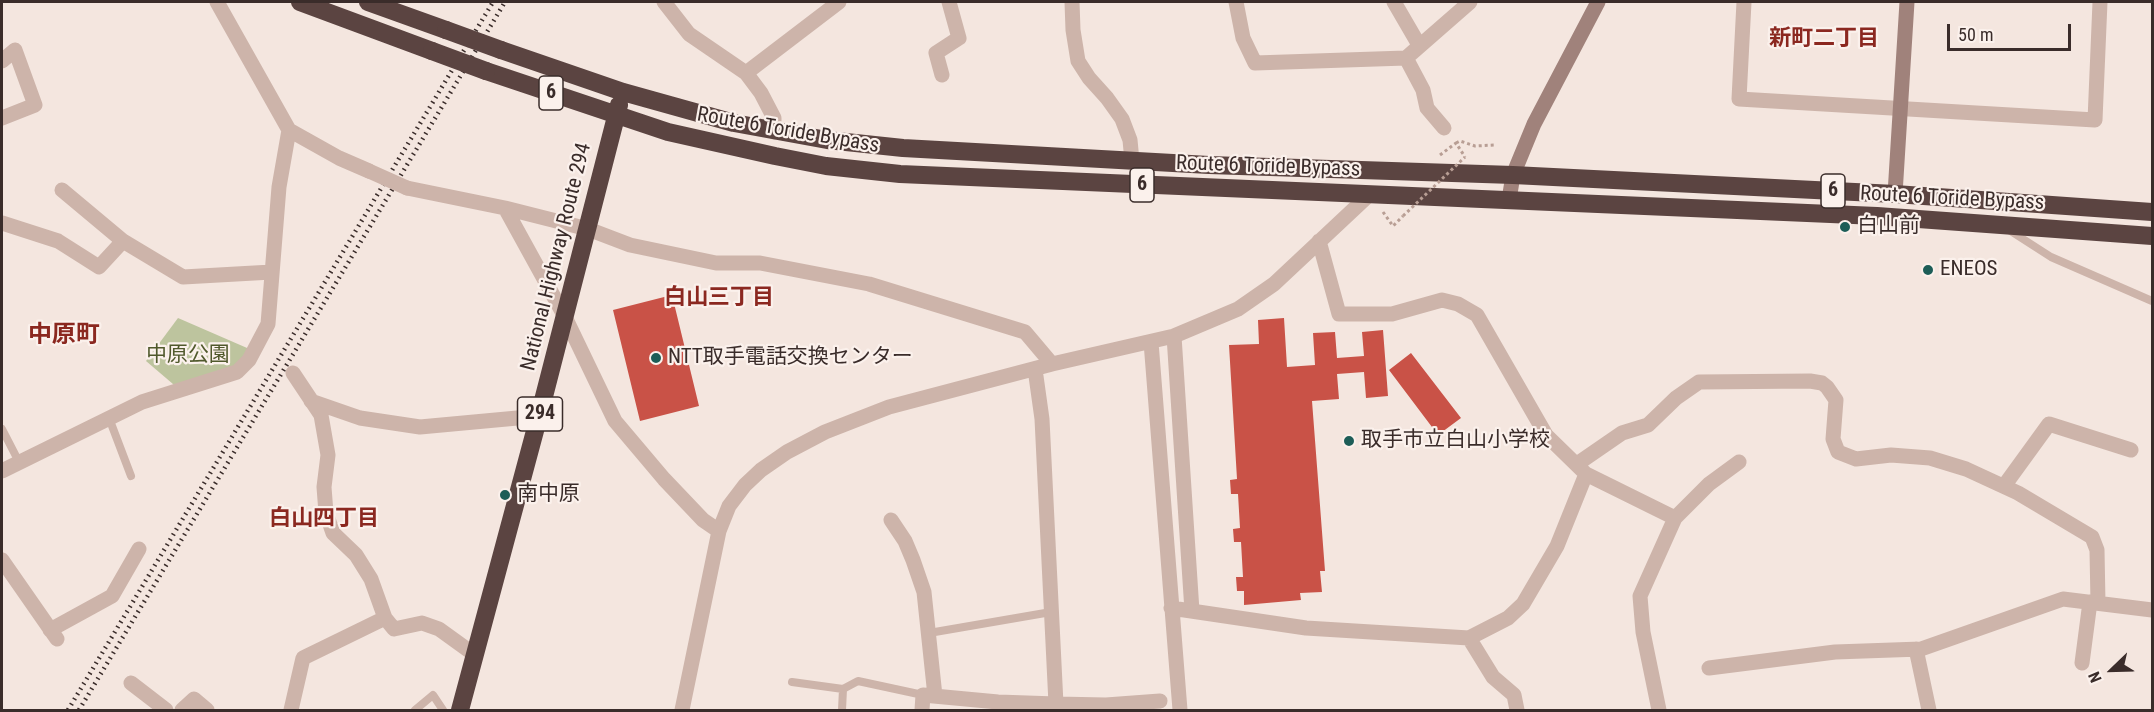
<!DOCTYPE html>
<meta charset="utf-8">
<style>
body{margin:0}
#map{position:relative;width:2154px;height:712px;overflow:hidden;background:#f4e6df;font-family:"Roboto Condensed",sans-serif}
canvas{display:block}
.frame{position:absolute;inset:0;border:3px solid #3a2c2a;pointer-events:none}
.north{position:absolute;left:2082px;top:640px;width:60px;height:60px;-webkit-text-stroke:4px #fbf1ec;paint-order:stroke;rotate:247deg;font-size:16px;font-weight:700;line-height:24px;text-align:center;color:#3a2c2a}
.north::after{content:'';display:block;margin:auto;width:21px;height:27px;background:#3a2c2a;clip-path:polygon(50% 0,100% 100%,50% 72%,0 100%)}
.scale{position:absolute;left:1947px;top:24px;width:124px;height:27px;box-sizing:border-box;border:3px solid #3a2c2a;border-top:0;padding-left:8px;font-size:18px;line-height:21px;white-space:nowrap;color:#3a2c2a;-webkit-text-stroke:4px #fbf1ec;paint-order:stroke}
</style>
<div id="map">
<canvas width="2154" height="712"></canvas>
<div class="frame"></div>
<div class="north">N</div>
<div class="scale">50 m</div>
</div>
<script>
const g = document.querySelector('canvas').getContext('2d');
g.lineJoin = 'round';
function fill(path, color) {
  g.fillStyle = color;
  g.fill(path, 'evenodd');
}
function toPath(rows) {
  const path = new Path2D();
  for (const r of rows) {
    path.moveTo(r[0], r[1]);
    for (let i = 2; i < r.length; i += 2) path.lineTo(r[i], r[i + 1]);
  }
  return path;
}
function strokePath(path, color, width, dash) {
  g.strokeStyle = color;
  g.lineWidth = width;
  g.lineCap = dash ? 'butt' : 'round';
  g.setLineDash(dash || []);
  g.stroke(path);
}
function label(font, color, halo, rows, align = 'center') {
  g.font = font + ' "Roboto Condensed","Noto Sans JP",sans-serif';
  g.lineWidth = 4.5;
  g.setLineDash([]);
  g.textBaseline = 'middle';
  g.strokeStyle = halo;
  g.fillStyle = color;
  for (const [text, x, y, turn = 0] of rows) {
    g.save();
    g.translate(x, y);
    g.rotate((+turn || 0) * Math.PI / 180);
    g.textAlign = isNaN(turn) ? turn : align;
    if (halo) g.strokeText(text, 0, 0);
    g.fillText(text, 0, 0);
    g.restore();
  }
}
const green = toPath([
 [178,318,254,351,249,360,180,390,146,361]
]);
const building = toPath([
 [672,295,699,406,640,421,613,310],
 [1284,318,1287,367,1315,365,1313,333,1335,332,1337,358,1364,356,1362,332,1383,330,1388,396,1366,398,1364,372,1337,374,1339,399,1312,401,1325,571,1320,571,1322,592,1300,593,1301,600,1244,605,1244,591,1237,591,1236,577,1243,577,1241,542,1234,542,1233,529,1240,528,1238,494,1231,494,1230,480,1237,479,1229,345,1259,344,1258,320],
 [1411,353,1461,418,1438,435,1389,370]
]);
const path = toPath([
 [1456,143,1460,141,1475,146,1494,145],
 [1440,155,1456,143,1465,157],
 [1383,212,1393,226,1403,216]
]);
const lane = toPath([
 [2009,230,2051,257,2152,301],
 [109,418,131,476],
 [2,429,19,462],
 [929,633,1051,612],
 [792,682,843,689,858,681,923,695],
 [415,710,433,695,443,710],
 [842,710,843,689]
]);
const street = toPath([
 [217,2,289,130,339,158,369,171],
 [664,2,689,34,746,73,761,93,774,118,774,132],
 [1072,2,1073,30,1078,61,1089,78,1107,98,1122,119,1130,140,1132,161],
 [1236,2,1243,38,1255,63,1406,58,1470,2],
 [1394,2,1419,45],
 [1744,2,1739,99,2095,120,2100,2],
 [1406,58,1423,90,1427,108,1444,128],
 [2,61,15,50,35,105,2,118],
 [746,73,839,2],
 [942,75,936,53,959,38,949,2],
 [407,188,505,208,588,229,630,245,716,263,760,263,869,284,1025,332,1052,364],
 [62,190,123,241,183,277,272,272],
 [505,208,565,317,615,421,664,479,703,520,719,531],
 [2,223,58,241,99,267,123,241],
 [1319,241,1339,314,1392,314,1442,300,1458,304,1477,315,1546,435,1586,474,1557,546,1523,604,1508,618,1469,638,1493,677,1514,695,1517,710],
 [1174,336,1192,611],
 [1151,342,1180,710],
 [1035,369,1042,419,1056,704],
 [293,373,321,415,328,455,324,487,326,513,333,533,356,555,371,579,385,618],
 [311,401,360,418,420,427,539,416],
 [1577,464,1622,433,1648,425,1676,398,1699,382,1810,381,1822,383,1827,387,1836,400,1833,439,1838,452,1856,459,1891,455,1930,458,1966,469,2018,493,2092,537,2097,550,2098,603],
 [2,471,142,402,237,372,249,360,268,324,279,187,289,130],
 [1586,474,1675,518],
 [2004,486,2049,424,2131,450],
 [891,520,905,541,913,560,924,592,935,696],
 [2,560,57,639],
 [1171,608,1306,628,1469,638],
 [50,630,112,596,139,549],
 [1916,649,1929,710],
 [2082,663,2090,602],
 [1709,668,1835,652,1921,649,2063,599,2152,610],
 [131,683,166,710],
 [182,710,194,699,207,710],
 [291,710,303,658,385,618,394,629,422,623,439,629,475,655],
 [682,710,719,531,729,506,745,485,761,470,787,452,825,432,889,407,1052,364,1174,336,1238,309,1274,284,1370,194],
 [922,710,923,695,998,702,1056,704,1106,705,1160,701],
 [1659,710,1643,632,1640,596,1675,518,1709,484,1739,462]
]);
const secondary = toPath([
 [1895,194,1907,2],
 [1509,200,1513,175,1534,124,1598,2]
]);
const highway = toPath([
 [300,2,432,51],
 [368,2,446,30],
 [501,50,623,92,734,123,827,140,903,148,1209,165,1513,175,1895,194,2152,212],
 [486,71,668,132,775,156,826,166,900,174,1877,216,2152,236],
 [460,710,539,416,619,105]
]);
const rail = toPath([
 [68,710,493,2],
 [79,710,505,2]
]);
const pathBridge = toPath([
 [1403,216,1465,157]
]);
const streetBridge = toPath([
 [369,171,407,188]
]);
const highwayBridge = toPath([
 [446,30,501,50],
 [432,51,486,71]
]);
const markers = [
 [1845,227,6,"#1d5d57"],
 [1928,270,6,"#1d5d57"],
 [656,358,6,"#1d5d57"],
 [1349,441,6,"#1d5d57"],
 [505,495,6,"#1d5d57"]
];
const shields = [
 [551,93,24],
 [1142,185,24],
 [1833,191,24],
 [540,414,45]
];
const shieldNames = [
 ["6",551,93],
 ["6",1142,185],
 ["6",1833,191],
 ["294",540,414]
];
const streetNames = [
 ["Route 6 Toride Bypass",788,131,10],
 ["Route 6 Toride Bypass",1268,167,2],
 ["Route 6 Toride Bypass",1952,199,3],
 ["National Highway Route 294",557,257,-76]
];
const poiNames = [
 ["白山前",1857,227],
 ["ENEOS",1940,270],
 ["NTT取手電話交換センター",668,358],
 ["取手市立白山小学校",1361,441],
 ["南中原",517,495]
];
const parkNames = [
 ["中原公園",188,356]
];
const neighbourhoodNames = [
 ["新町二丁目",1824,39],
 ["白山三丁目",719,298],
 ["白山四丁目",324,519]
];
const quarterNames = [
 ["中原町",64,336]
];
fill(green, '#bdc49e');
fill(building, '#c95247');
strokePath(path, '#b89e94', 3, [3, 3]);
strokePath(lane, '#cdb4aa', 8);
strokePath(street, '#cdb4aa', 15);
strokePath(secondary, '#a0827b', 15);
strokePath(highway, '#5b4441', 18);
strokePath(rail, '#3a2c2a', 4.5, [1.5, 4.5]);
strokePath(pathBridge, '#b89e94', 3, [3, 3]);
strokePath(streetBridge, '#cdb4aa', 15);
strokePath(highwayBridge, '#5b4441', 18);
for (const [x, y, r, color] of markers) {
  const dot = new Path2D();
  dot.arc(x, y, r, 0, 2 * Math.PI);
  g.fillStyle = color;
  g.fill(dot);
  strokePath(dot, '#fbf1ec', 2);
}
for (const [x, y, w] of shields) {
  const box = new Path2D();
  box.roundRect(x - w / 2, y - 17, w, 34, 4.5);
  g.fillStyle = '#fbf1ec';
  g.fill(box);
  strokePath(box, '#3a2c2a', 1.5);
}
label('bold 20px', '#3a2c2a', null, shieldNames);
label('21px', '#3a2c2a', '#fbf1ec', streetNames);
label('21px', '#3a2c2a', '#fbf1ec', poiNames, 'left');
label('21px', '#50592c', '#fbf1ec', parkNames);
label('bold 22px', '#8b2820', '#fbf1ec', neighbourhoodNames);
label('bold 24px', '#8b2820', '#fbf1ec', quarterNames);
</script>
